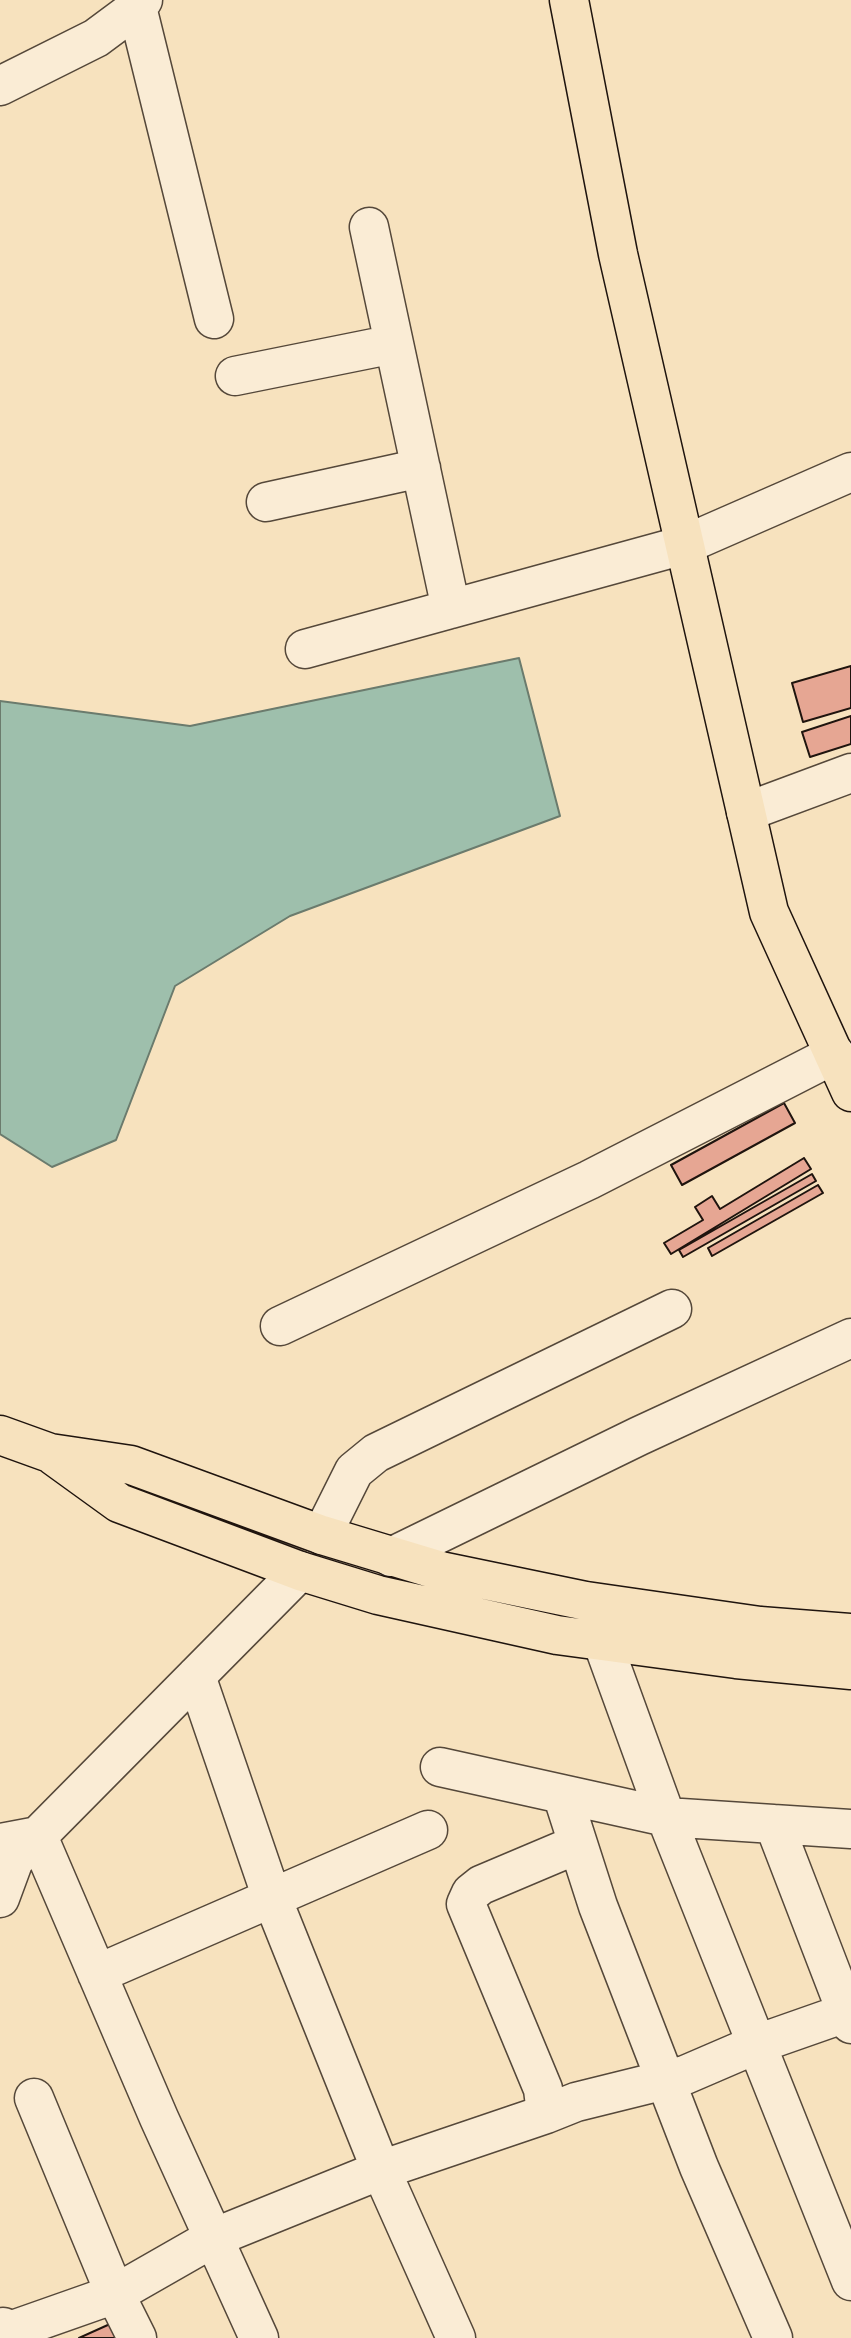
<!DOCTYPE html>
<style>
body{margin:0}
canvas{display:block;background:#f7e2be}
</style>
<canvas width="851" height="2338"></canvas>
<script>
const g = document.querySelector('canvas').getContext('2d');
g.lineJoin = 'round';
function fill(path, color) {
  g.fillStyle = color;
  g.fill(path, 'evenodd');
}
function toPath(rows) {
  const path = new Path2D();
  for (const r of rows) {
    path.moveTo(r[0], r[1]);
    for (let i = 2; i < r.length; i += 2) path.lineTo(r[i], r[i + 1]);
  }
  return path;
}
function strokePath(path, color, width, dash) {
  g.strokeStyle = color;
  g.lineWidth = width;
  g.lineCap = dash ? 'butt' : 'round';
  g.setLineDash(dash || []);
  g.stroke(path);
}
const water = toPath([
 [519,658,560,816,290,916,175,986,116,1140,52,1167,0,1134,0,701,190,726,519,658]
]);
const building = toPath([
 [851,666,851,708,803,722,792,683,851,666],
 [851,716,851,744,810,757,802,732,851,716],
 [784,1103,795,1123,682,1185,671,1165,784,1103],
 [804,1158,811,1169,671,1254,664,1243,703,1220,695,1207,712,1196,720,1209,804,1158],
 [812,1174,816,1181,683,1257,679,1250,812,1174],
 [818,1185,823,1193,712,1256,708,1248,818,1185],
 [110,2324,117,2338,79,2338,110,2324]
]);
const minor = toPath([
 [137,7,214,319],
 [0,86,96,38,131,12,143,0],
 [369,227,451,609],
 [235,376,394,344],
 [266,502,421,468],
 [305,649,684,545,851,472],
 [746,812,851,773],
 [280,1326,589,1180,835,1054],
 [322,1535,354,1471,376,1453,672,1309],
 [391,1557,639,1436,851,1338],
 [602,1641,666,1817,851,2281],
 [196,1676,272,1898,381,2170,456,2338],
 [440,1767,666,1817,851,1829],
 [562,1794,598,1906,699,2167,773,2338],
 [774,1824,851,2024],
 [0,1843,38,1836,159,2118,259,2338],
 [0,1898,14,1860,300,1571],
 [97,1974,428,1830],
 [34,2098,115,2294,137,2338],
 [546,2114,576,2102,685,2075,757,2044,851,2011],
 [0,2328,3,2327,7,2332,115,2294,213,2238,381,2170,546,2114,543,2089,466,1904,471,1893,481,1885,578,1844]
]);
const major = toPath([
 [569,0,618,254,769,912,851,1092],
 [0,1435,50,1453,131,1465,322,1535,441,1571,586,1601,760,1626,851,1633],
 [54,1456,119,1503,300,1571,378,1595,557,1635,736,1659,851,1670]
]);
fill(water, '#9ebfac');
strokePath(water, '#6b7b6d', 2);
fill(building, '#e6a693');
strokePath(building, '#1f140e', 2);
strokePath(minor, '#55483a', 41);
strokePath(major, '#1f140e', 41);
strokePath(minor, '#faecd5', 38);
strokePath(major, '#f7e2be', 38);
</script>
